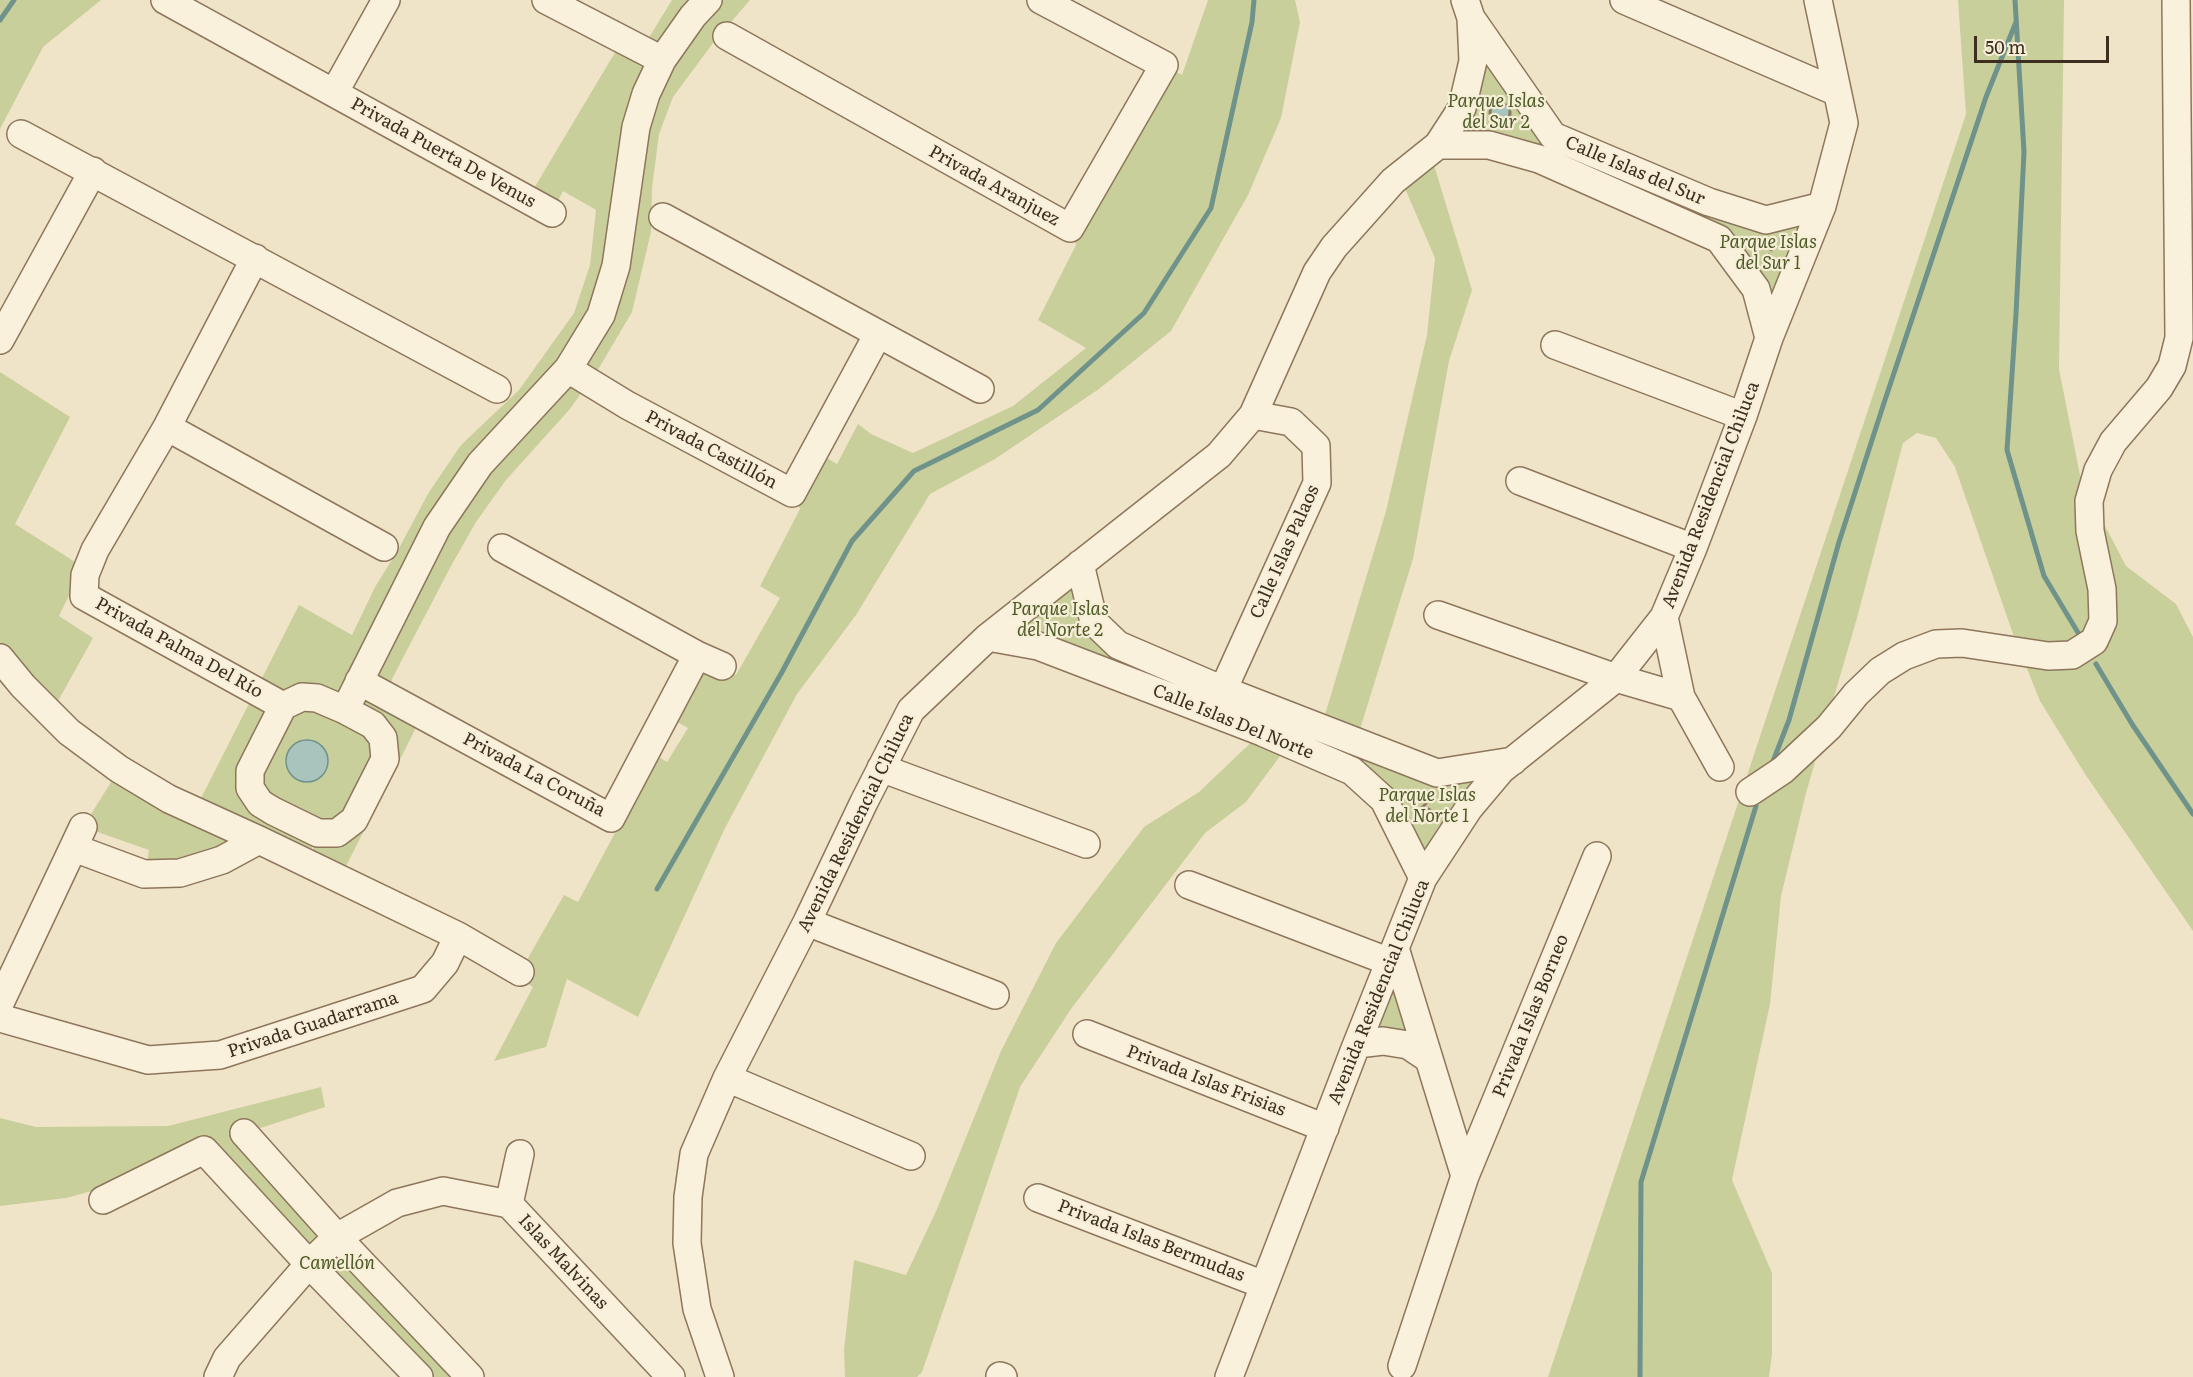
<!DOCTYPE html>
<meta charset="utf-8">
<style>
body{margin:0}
#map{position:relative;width:2193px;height:1377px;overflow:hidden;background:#f0e4c8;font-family:Literata,serif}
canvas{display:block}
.scale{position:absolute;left:1974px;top:36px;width:135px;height:27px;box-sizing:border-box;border:3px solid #3d2e20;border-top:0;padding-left:8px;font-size:18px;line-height:21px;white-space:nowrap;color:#3d2e20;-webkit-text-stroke:4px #f7eed8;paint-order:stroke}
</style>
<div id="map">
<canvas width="2193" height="1377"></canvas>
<div class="scale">50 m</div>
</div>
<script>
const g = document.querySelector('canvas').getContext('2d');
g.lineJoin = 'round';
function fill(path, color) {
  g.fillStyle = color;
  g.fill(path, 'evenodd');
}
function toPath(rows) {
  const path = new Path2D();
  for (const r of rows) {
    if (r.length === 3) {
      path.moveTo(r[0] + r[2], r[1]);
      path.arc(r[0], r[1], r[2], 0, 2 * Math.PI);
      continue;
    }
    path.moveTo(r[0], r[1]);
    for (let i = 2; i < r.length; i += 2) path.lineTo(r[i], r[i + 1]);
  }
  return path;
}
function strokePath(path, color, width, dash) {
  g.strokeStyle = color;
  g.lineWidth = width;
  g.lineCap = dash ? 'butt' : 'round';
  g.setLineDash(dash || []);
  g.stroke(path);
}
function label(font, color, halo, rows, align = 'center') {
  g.font = font + ' Literata,serif';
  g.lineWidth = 4.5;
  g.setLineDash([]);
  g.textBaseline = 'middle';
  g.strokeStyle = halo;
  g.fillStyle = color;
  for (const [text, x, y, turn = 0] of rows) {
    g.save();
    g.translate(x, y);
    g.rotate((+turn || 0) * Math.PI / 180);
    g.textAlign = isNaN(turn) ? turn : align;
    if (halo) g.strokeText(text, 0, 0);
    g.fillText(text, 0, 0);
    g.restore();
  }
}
const green = toPath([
 [0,0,101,0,43,47,0,129],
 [672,0,750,0,713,43,673,97,659,134,652,188,651,232,632,312,599,368,570,409,506,480,476,522,451,566,393,677,386,696,422,716,340,878,307,863,319,834,305,862,195,810,299,605,352,635,375,587,398,550,429,492,461,445,519,390,574,313,590,265,596,210,563,191,552,213,527,200,623,39,642,49],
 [1208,0,1295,0,1300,22,1281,118,1248,195,1171,331,1099,389,995,459,930,494,856,615,797,694,725,828,638,1017,567,979,546,1047,494,1061,533,987,518,978,520,972,564,895,578,902,616,831,612,819,647,749,667,762,688,728,665,715,697,656,736,675,780,598,760,586,800,509,792,493,815,451,837,464,858,424,871,434,913,453,1013,406,1086,348,1038,320,1076,245,1070,228,1164,65,1182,75],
 [1958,0,2064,0,2059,369,2081,480,2126,566,2176,604,2193,637,2193,931,2085,774,2040,701,2013,634,1955,467,1936,438,1917,433,1903,443,1857,618,1806,793,1781,896,1770,1004,1732,1180,1772,1273,1772,1354,1769,1377,1548,1377,1966,114],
 [1471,18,1553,136,1730,208,1822,206,1769,338,1719,239,1539,159,1438,145,1462,108],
 [1430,152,1472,290,1449,361,1413,559,1356,742,1437,773,1513,761,1423,878,1384,800,1289,744,1246,802,1205,833,1071,1009,1020,1087,922,1372,917,1377,845,1377,844,1350,854,1260,906,1275,937,1209,1001,1051,1056,943,1144,827,1199,792,1261,733,988,637,1080,564,1094,622,1321,728,1386,511,1427,335,1435,258,1400,177],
 [0,372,70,417,15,524,83,567,59,616,93,638,52,712,0,656],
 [118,771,256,840,145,873,149,850,83,827],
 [1395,948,1429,1059,1357,1044],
 [321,1087,325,1107,245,1133,470,1377,419,1377,214,1158,66,1198,0,1206,0,1118,36,1127,168,1126]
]);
const water = toPath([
 [1500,113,10],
 [307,761,21]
]);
const stream = toPath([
 [2015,0,2024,152,2016,314,2007,450,2044,576,2080,636],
 [0,20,14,0],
 [2096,664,2132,724,2193,814],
 [1772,764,1789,720,1839,542,1883,406,1986,97,2016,22],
 [657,889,782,672,852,541,914,471,1038,410,1144,313,1211,208,1252,22,1254,0],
 [1640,1377,1641,1182,1756,806]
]);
const path = toPath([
 [1500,113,10],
 [1765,265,1775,241],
 [1424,806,1431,795],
 [1415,812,1424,806,1437,815]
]);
const minor = toPath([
 [165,0,552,213],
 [546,0,662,60],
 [1624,0,1837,92],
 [1471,18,1553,136,1709,202,1766,220,1822,206],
 [727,36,1070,228,1164,65,1041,0],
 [334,93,386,0],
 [21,134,497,389],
 [1438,145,1489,145,1539,159,1719,239,1756,289,1769,338],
 [663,217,980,389],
 [255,258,167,427,95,550,85,575,84,596,283,706],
 [0,340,93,171],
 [1555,345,1743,416],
 [568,369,627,405,792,493,878,334],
 [167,427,384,547],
 [1520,481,1693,548],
 [502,548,697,655],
 [1080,564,1094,622,1118,645,1223,690,1437,773,1513,761],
 [1438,615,1616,678,1681,697],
 [1664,617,1681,697,1720,767],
 [988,637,1038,646,1262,732,1352,771,1384,800,1423,878],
 [0,658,23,686,69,732,119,769,169,799,259,840,458,936,520,972],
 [359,681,611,818,697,655,722,666],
 [1223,690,1317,483,1316,446,1291,422,1253,415],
 [302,697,317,698,345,710,373,725,383,738,385,759,354,820,337,833,318,833,273,811,260,803,250,788,250,771,283,706,302,697],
 [345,710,437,527,480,464,568,369,601,315,616,266,636,127,646,94,662,60,693,16,708,0],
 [881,768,1086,844],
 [1750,792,1783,770,1829,727,1856,694,1880,671,1904,656,1936,644,1962,643,2048,656,2072,655,2094,641,2103,621,2102,589,2090,531,2089,501,2098,470,2113,442,2159,388,2172,366,2179,338,2176,0],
 [74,848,144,874,180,873,222,860,259,840],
 [1189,885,1390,962],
 [807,922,995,995],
 [1395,948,1465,1176,1402,1366],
 [0,1003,83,827],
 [0,1018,148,1060,220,1055,423,989,445,963,458,936],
 [1087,1034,1325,1128],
 [1357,1044,1383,1041,1408,1045,1429,1059],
 [727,1078,911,1156],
 [244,1133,337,1237,470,1377],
 [1465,1176,1597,856],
 [1038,1198,1264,1285],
 [103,1200,204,1150,309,1264,419,1377],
 [509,1204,520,1154],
 [1000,1376,1003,1377],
 [218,1377,227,1358,309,1264,337,1237,397,1203,443,1191,509,1204,671,1377],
 [720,1377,697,1309,687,1243,688,1197,694,1154,727,1078,807,922,864,802,911,710,988,637,1219,455,1253,415,1317,272,1334,247,1393,181,1438,145,1462,108,1473,61,1471,18,1465,0],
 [1229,1377,1354,1051,1423,878,1469,808,1501,770,1616,678,1664,617,1693,548,1743,416,1769,338,1822,206,1844,123,1818,0]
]);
const parkNames = [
 ["Parque Islas",1496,102],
 ["del Sur 2",1496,123],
 ["Parque Islas",1768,243],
 ["del Sur 1",1768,264],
 ["Parque Islas",1060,610],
 ["del Norte 2",1060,631],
 ["Parque Islas",1427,796],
 ["del Norte 1",1427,817],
 ["Camellón",337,1264]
];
const streetNames = [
 ["Privada Puerta De Venus",443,153,29],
 ["Calle Islas del Sur",1635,171,23],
 ["Privada Aranjuez",994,186,29],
 ["Privada Castillón",711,450,28],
 ["Avenida Residencial Chiluca",1711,495,-69],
 ["Calle Islas Palaos",1285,552,-66],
 ["Privada Palma Del Río",179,648,29],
 ["Calle Islas Del Norte",1233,722,22],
 ["Privada La Coruña",534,775,28],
 ["Avenida Residencial Chiluca",856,823,-64],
 ["Avenida Residencial Chiluca",1379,992,-68],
 ["Privada Islas Borneo",1531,1016,-68],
 ["Privada Guadarrama",313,1025,-18],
 ["Privada Islas Frisias",1206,1081,21],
 ["Privada Islas Bermudas",1151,1241,21],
 ["Islas Malvinas",563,1262,47]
];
fill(green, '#c9cf9b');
fill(water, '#a9c4bc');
strokePath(water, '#6f938a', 1.5);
strokePath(stream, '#6f938a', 5);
strokePath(minor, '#8d765c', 30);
strokePath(path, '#8d765c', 3, [4.5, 3]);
strokePath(minor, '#faf1dc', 27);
label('italic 18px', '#4d5a26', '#f7eed8', parkNames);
label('18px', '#3d2e20', '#f7eed8', streetNames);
</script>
